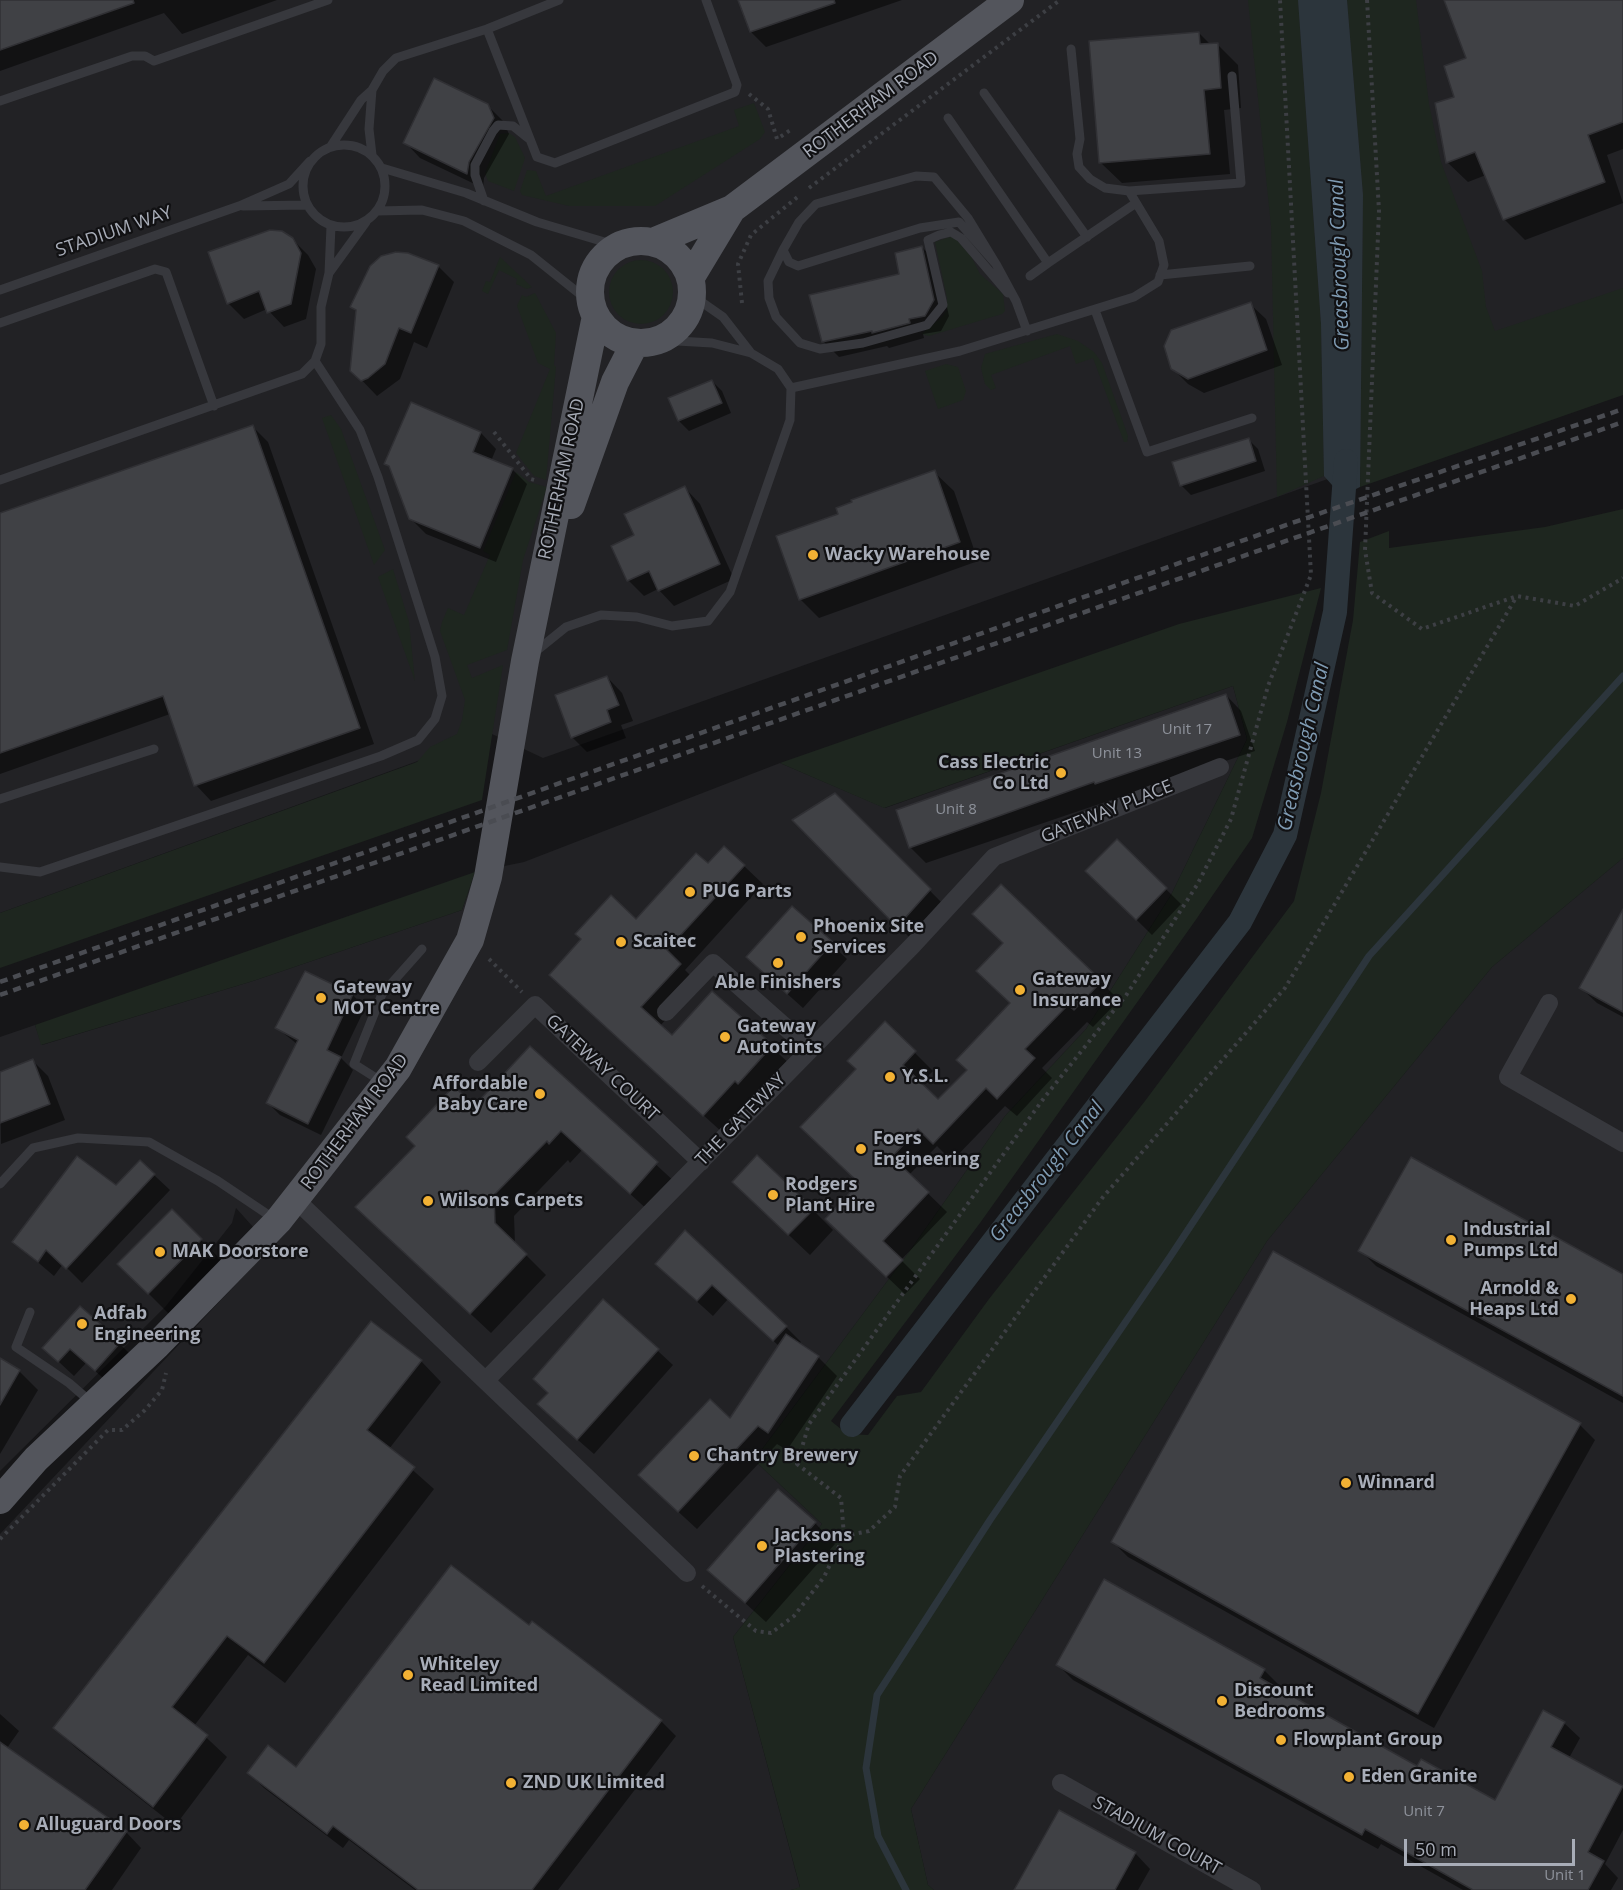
<!DOCTYPE html>
<style>
body{margin:0}
#map{position:relative;width:1623px;height:1890px;overflow:hidden;background:#161618;font-family:"Open Sans",sans-serif}
canvas{display:block}
.scale{position:absolute;left:1404px;top:1839px;width:171px;height:27px;box-sizing:border-box;border:3px solid #a8adb8;border-top:0;padding-left:8px;font-size:18px;line-height:21px;white-space:nowrap;color:#a8adb8;-webkit-text-stroke:4px #111113;paint-order:stroke}
</style>
<div id="map">
<canvas width="1623" height="1890"></canvas>
<div class="scale">50 m</div>
</div>
<script>
const g = document.querySelector('canvas').getContext('2d');
g.lineJoin = 'round';
function fill(path, color) {
  g.fillStyle = color;
  g.fill(path, 'evenodd');
}
function toPath(rows) {
  const path = new Path2D();
  for (const r of rows) {
    if (r.length === 3) {
      path.moveTo(r[0] + r[2], r[1]);
      path.arc(r[0], r[1], r[2], 0, 2 * Math.PI);
      continue;
    }
    path.moveTo(r[0], r[1]);
    for (let i = 2; i < r.length; i += 2) path.lineTo(r[i], r[i + 1]);
  }
  return path;
}
function strokePath(path, color, width, dash) {
  g.strokeStyle = color;
  g.lineWidth = width;
  g.lineCap = dash ? 'butt' : 'round';
  g.setLineDash(dash || []);
  g.stroke(path);
}
function label(font, color, halo, rows, align = 'center') {
  g.font = font + ' "Open Sans",sans-serif';
  g.lineWidth = 4.5;
  g.setLineDash([]);
  g.textBaseline = 'middle';
  g.strokeStyle = halo;
  g.fillStyle = color;
  for (const [text, x, y, turn = 0] of rows) {
    g.save();
    g.translate(x, y);
    g.rotate((+turn || 0) * Math.PI / 180);
    g.textAlign = isNaN(turn) ? turn : align;
    if (halo) g.strokeText(text, 0, 0);
    g.fillText(text, 0, 0);
    g.restore();
  }
}
const built = toPath([
 [0,0,1623,0,1623,374,543,758,492,734,0,913],
 [1233,686,1247,739,1171,895,1086,1029,1005,1116,909,1252,754,1460,822,1524,733,1637,800,1888,791,1890,0,1890,0,1534,271,1247,236,1208,232,1223,166,1306,0,1471,0,1037,35,1025,42,1045,253,981,462,910,475,872,524,862,780,763,885,808],
 [1623,858,1623,1890,934,1890,928,1885,911,1809,1267,1241,1492,967]
]);
const green = toPath([
 [1248,0,1298,0,1321,324,1324,476,1277,497,1271,226],
 [1347,0,1416,0,1429,104,1441,162,1482,271,1486,307,1495,331,1623,288,1623,395,1360,487,1363,195],
 [754,103,765,132,760,139,655,206,569,206,522,195,520,191,527,170,536,171,546,196,739,126,734,110],
 [509,133,515,137,525,158,514,191,488,181,485,173,500,134],
 [953,236,971,256,980,274,1003,294,1005,311,1002,314,929,336,921,334,942,317,947,310,947,298,935,242],
 [500,257,532,287,527,289,516,284,517,279,499,270,488,294,482,291,486,281,490,282],
 [641,292,32],
 [535,293,556,333,554,365,556,367,546,480,534,476,516,453,550,369,538,363,517,306,522,295,526,297],
 [1057,334,1078,341,1094,352,1102,363,1128,436,1127,442,1124,442,1093,358,1076,364,1070,346,991,375,996,388,991,390,985,384,981,368,985,354],
 [946,364,958,367,966,391,963,400,938,409,925,371],
 [331,415,341,429,385,550,374,565,322,418],
 [516,472,529,482,547,487,523,560,507,650,467,665,472,678,503,665,482,800,0,968,0,913,417,762,430,747,457,734,462,720,465,700,440,631,442,622,448,608,464,615,490,555,483,551],
 [1623,509,1623,858,1492,967,1267,1241,911,1809,928,1885,934,1890,791,1890,800,1887,733,1637,822,1524,754,1460,909,1252,1005,1116,1086,1029,1171,895,1247,739,1233,686,884,808,780,763,1179,624,1321,588,1287,722,1252,838,1195,921,980,1223,831,1421,847,1434,868,1435,897,1396,921,1392,989,1299,1145,1101,1294,901,1321,793,1353,620,1360,542,1389,531,1389,548,1545,527],
 [393,569,409,622,415,681,378,577],
 [475,872,462,910,253,981,41,1045,35,1025]
]);
const water = toPath([
 [1298,0,1347,0,1363,195,1360,487,1338,498,1332,485,1324,476,1321,324]
]);
const shadow = toPath([
 [0,0,277,0,182,34,164,13,0,71],
 [740,0,902,0,766,47,751,32],
 [1446,0,1623,0,1623,149,1607,155,1623,203,1525,240,1504,219,1486,175,1468,182,1447,162,1456,98,1468,59],
 [1199,33,1211,45,1217,44,1238,65,1241,108,1224,110,1230,174,1122,183,1101,163],
 [488,106,503,121,509,134,484,178,483,188,420,158,405,142],
 [292,239,308,255,316,269,306,319,284,327,267,309,244,319,228,303],
 [922,247,937,263,949,316,941,331,923,334,924,338,889,348,887,346,839,357,823,341,901,275],
 [402,254,439,267,454,282,427,348,414,342,400,379,377,396,352,370,357,312,352,307],
 [1250,304,1266,319,1282,365,1204,393,1188,384,1172,368],
 [712,381,722,391,731,413,689,431,679,421,670,399],
 [411,404,481,433,496,449,491,461,512,469,527,484,496,562,426,534,410,518,392,470,386,463],
 [253,427,268,442,374,744,211,801,196,785,170,714,0,774,0,515],
 [1248,439,1258,449,1265,471,1191,495,1181,485],
 [934,472,954,491,978,561,819,618,800,599,840,515],
 [685,488,700,504,734,579,674,606,658,589,644,596,628,580,636,536],
 [607,677,622,693,633,721,621,725,626,738,587,752,572,737],
 [1226,695,1241,711,1255,751,926,863,911,848,898,811],
 [835,795,945,906,913,941,794,821],
 [1117,841,1181,904,1152,935,1087,871],
 [708,865,744,866,763,884,685,970,698,983,660,1026,672,1037,712,993,791,1065,723,1133,569,993,636,921],
 [793,908,847,959,803,1008,764,973],
 [1623,912,1623,1017,1597,1003,1581,988],
 [305,973,353,995,365,1008,341,1058,353,1070,321,1135,280,1115,268,1103,297,1044,277,1028],
 [1101,982,1119,1000,1093,1027,1087,1022,1042,1068,1052,1078,1017,1116,1005,1106,952,1161,937,1146,909,1175,947,1212,901,1260,920,1279,905,1294,845,1237,861,1183,858,1069,885,1023,933,1071,920,1084,938,1101,968,1070],
 [530,1048,677,1184,651,1213,582,1150,570,1163,568,1160,514,1216,515,1244,546,1275,491,1333,378,1227,475,1108],
 [33,1061,48,1076,65,1120,1,1144,0,1073],
 [140,1162,170,1190,82,1283,63,1264,54,1276,14,1242,117,1187],
 [755,1203,813,1210,833,1230,810,1255],
 [172,1211,222,1261,169,1314,119,1264],
 [685,1232,786,1327,801,1342,799,1344,818,1357,837,1376,787,1450,777,1444,697,1529,659,1494,730,1421,779,1346,728,1299,713,1316,672,1279],
 [1360,1250,1623,1276,1623,1403,1376,1266],
 [604,1301,673,1365,594,1454,555,1420,549,1393],
 [120,1344,135,1359,111,1385,86,1363,74,1376,44,1348],
 [0,1360,20,1372,38,1390,0,1454],
 [421,1361,441,1382,389,1449,434,1489,285,1683,248,1655,194,1726,227,1757,175,1826,76,1748,55,1728],
 [1580,1425,1595,1440,1434,1728,1128,1557,1113,1542],
 [815,1523,835,1544,766,1622,709,1570],
 [530,1627,661,1721,676,1736,558,1890,415,1890,349,1840,343,1848,264,1788,249,1773,296,1769],
 [1057,1664,1264,1670,1279,1685,1277,1689,1418,1768,1495,1802,1564,1723,1580,1738,1569,1758,1623,1788,1623,1830,1605,1864,1618,1878,1611,1890,1463,1890,1381,1844,1378,1849,1073,1680],
 [0,1714,19,1731,7,1748,126,1832,141,1848,112,1890,0,1890],
 [1135,1853,1150,1869,1138,1890,1016,1890]
]);
const stream = toPath([
 [906,1890,878,1836,866,1768,877,1695,990,1520,1170,1257,1369,956,1623,676]
]);
const canal = toPath([
 [852,1425,1240,922,1285,835,1335,612,1346,461]
]);
const building = toPath([
 [0,0,133,0,134,3,0,50,0,0],
 [738,0,834,0,835,3,750,32,738,0],
 [1444,0,1623,0,1623,122,1588,135,1605,182,1503,220,1475,152,1446,163,1435,103,1454,97,1444,66,1466,58,1444,0],
 [1199,32,1200,44,1218,43,1221,88,1204,90,1210,154,1099,163,1089,41,1199,32],
 [434,78,488,104,494,118,469,162,467,174,403,143,434,78],
 [270,230,282,231,293,238,301,253,291,304,267,313,259,291,227,304,208,252,270,230],
 [922,246,934,300,925,316,909,319,910,323,872,333,872,331,822,342,809,295,899,274,895,253,922,246],
 [396,252,408,253,439,265,411,333,399,328,385,364,368,378,361,381,350,371,356,310,350,307,370,266,381,256,396,252],
 [1251,302,1267,350,1188,379,1171,369,1164,346,1171,330,1251,302],
 [712,380,722,403,678,421,668,398,712,380],
 [411,402,481,432,473,452,513,468,480,548,409,519,389,466,384,464,411,402],
 [253,425,360,728,194,786,163,696,0,753,0,513,253,425],
 [1249,438,1256,461,1180,486,1172,462,1249,438],
 [935,470,960,542,799,600,776,536,838,514,836,508,852,502,851,500,935,470],
 [685,486,720,564,658,591,649,571,627,581,611,546,634,535,624,514,685,486],
 [607,676,619,705,607,710,611,722,571,738,555,695,607,676],
 [1226,694,1240,735,1095,784,1094,782,909,848,896,810,1226,694],
 [835,793,931,889,897,927,792,820,835,793],
 [1117,839,1167,888,1136,920,1085,871,1117,839],
 [724,846,745,865,667,950,681,964,641,1007,672,1035,712,991,773,1045,738,1084,735,1081,703,1116,549,975,581,939,575,934,611,895,636,919,696,853,708,863,724,846],
 [1001,884,1102,981,1074,1010,1068,1005,1025,1049,1035,1058,997,1099,986,1088,933,1144,918,1129,892,1157,929,1192,883,1241,903,1260,886,1277,825,1219,859,1183,800,1127,856,1069,847,1061,885,1021,916,1051,903,1065,938,1099,967,1070,956,1060,1010,1003,976,971,1003,943,972,914,1001,884],
 [792,906,833,942,787,994,746,957,792,906],
 [1623,909,1623,1012,1579,988,1623,909],
 [305,971,353,994,327,1050,341,1057,308,1124,266,1103,298,1040,275,1028,305,971],
 [530,1046,658,1162,630,1194,561,1131,549,1144,547,1141,494,1195,495,1223,527,1254,470,1314,355,1207,415,1146,406,1137,454,1086,474,1106,530,1046],
 [33,1059,50,1104,0,1123,0,1072,33,1059],
 [757,1155,814,1209,788,1235,732,1182,757,1155],
 [77,1156,116,1185,140,1160,155,1174,66,1269,46,1250,38,1262,12,1242,77,1156],
 [1411,1157,1623,1274,1623,1396,1358,1251,1411,1157],
 [172,1209,202,1239,148,1294,117,1264,172,1209],
 [685,1230,787,1326,773,1341,712,1285,697,1301,655,1264,685,1230],
 [1273,1251,1581,1423,1418,1714,1111,1542,1273,1251],
 [603,1299,659,1349,577,1440,537,1404,548,1393,533,1379,603,1299],
 [80,1306,121,1342,95,1371,70,1349,58,1362,42,1348,80,1306],
 [371,1321,422,1360,367,1430,415,1467,264,1663,227,1636,172,1707,208,1735,153,1807,53,1728,371,1321],
 [786,1334,819,1356,768,1433,758,1426,678,1512,638,1475,710,1399,730,1418,786,1334],
 [0,1358,20,1370,0,1405,0,1358],
 [778,1489,816,1522,745,1603,707,1570,778,1489],
 [451,1565,529,1625,532,1621,662,1720,532,1890,418,1890,333,1826,327,1834,247,1773,268,1745,296,1767,451,1565],
 [1104,1579,1265,1669,1260,1678,1417,1766,1421,1759,1495,1800,1543,1710,1565,1722,1551,1747,1623,1786,1588,1852,1604,1861,1588,1890,1473,1890,1365,1829,1362,1835,1056,1665,1104,1579],
 [0,1742,127,1831,85,1890,0,1890,0,1742],
 [1059,1810,1136,1852,1115,1890,1014,1890,1059,1810]
]);
const path = toPath([
 [1367,0,1379,211,1365,550,1372,593,1422,629,1517,596,1575,606,1623,578],
 [749,94,768,109,777,139,792,129],
 [809,188,1060,0],
 [742,303,738,264,751,235,800,195],
 [494,432,531,479,538,481],
 [489,959,522,992],
 [844,1536,869,1531,895,1507,900,1476,1103,1197,1285,988,1517,596],
 [0,1539,108,1430,122,1430,145,1410,162,1390,166,1373],
 [702,1586,756,1631,771,1633,794,1616,824,1577,844,1536,841,1498,797,1464,809,1424,1044,1098,1127,994,1197,885,1231,819,1268,686,1311,575,1280,0]
]);
const service = toPath([
 [487,29,537,157,555,163,735,92,737,85,706,0],
 [1071,49,1080,139,1077,154,1079,167,1090,179,1105,188,1129,191],
 [372,90,369,129,372,155],
 [984,93,1087,237],
 [0,101,132,56,145,56,154,61,328,0],
 [948,118,1048,263,1136,203],
 [344,186,41],
 [331,146,361,100,372,90,383,71,396,58,487,29,559,0],
 [382,168,466,193,537,222,618,246],
 [484,201,475,175,475,165,493,131,498,125,513,126,528,138],
 [243,206,307,205],
 [377,211,422,210,464,221,531,255,591,303],
 [783,250,768,281,769,298,776,317,800,343,820,349,863,343,927,325,943,305,928,240,939,235,951,232,961,238,1008,293],
 [996,264,968,218,934,177,916,176,816,204,799,222,783,250,789,262,798,266,920,228,959,222,996,264,1016,301,1027,331],
 [329,273,366,222],
 [1160,275,1250,266],
 [1030,276,1048,263],
 [0,290,239,206,289,184,310,161],
 [693,296,723,317,751,353],
 [1095,310,1147,452,1252,418],
 [0,323,155,269,166,272,214,406],
 [791,388,960,351,1134,297,1158,282,1164,265,1159,241,1129,191,1241,183,1232,76],
 [0,480,302,374,315,361,321,344,321,307,329,273,331,226],
 [535,652,566,627,601,615,637,617,672,626,708,621,730,592,790,420,791,388,778,369,751,353,712,343,660,340],
 [0,799,154,749],
 [0,867,40,872,381,756,418,740,435,719,442,696,435,657,378,477,360,430,315,361],
 [384,1083,354,1064,382,994,422,949],
 [0,1184,33,1148,78,1138,149,1142,218,1181,276,1220],
 [30,1312,16,1347,69,1383,92,1403]
]);
const minor = toPath([
 [1549,1003,1508,1077,1623,1143],
 [666,1012,713,963,810,1049],
 [478,1062,535,1005,701,1162],
 [296,1200,687,1573],
 [486,1380,913,945,994,857,1220,767],
 [1061,1783,1252,1890]
]);
const primary = toPath([
 [641,292,51],
 [653,242,732,209,1010,0],
 [691,277,732,209],
 [571,505,615,382,635,343],
 [0,1500,36,1459,157,1345,278,1221,398,1068,470,940,488,877,525,661,596,316]
]);
const rail = toPath([
 [0,982,1292,523,1623,409],
 [0,995,1623,422]
]);
const markers = [
 [813,555,6,"#f2b134"],
 [1061,773,6,"#f2b134"],
 [690,892,6,"#f2b134"],
 [801,937,6,"#f2b134"],
 [621,942,6,"#f2b134"],
 [778,963,6,"#f2b134"],
 [1020,990,6,"#f2b134"],
 [321,998,6,"#f2b134"],
 [725,1037,6,"#f2b134"],
 [890,1077,6,"#f2b134"],
 [540,1094,6,"#f2b134"],
 [861,1149,6,"#f2b134"],
 [773,1195,6,"#f2b134"],
 [428,1201,6,"#f2b134"],
 [1451,1240,6,"#f2b134"],
 [160,1252,6,"#f2b134"],
 [1571,1299,6,"#f2b134"],
 [82,1324,6,"#f2b134"],
 [694,1456,6,"#f2b134"],
 [1346,1483,6,"#f2b134"],
 [762,1546,6,"#f2b134"],
 [408,1675,6,"#f2b134"],
 [1222,1701,6,"#f2b134"],
 [1281,1740,6,"#f2b134"],
 [1349,1777,6,"#f2b134"],
 [511,1783,6,"#f2b134"],
 [24,1825,6,"#f2b134"]
];
const numberNames = [
 ["Unit 17",1187,730],
 ["Unit 13",1117,754],
 ["Unit 8",956,810],
 ["Unit 7",1424,1812],
 ["Unit 1",1565,1876]
];
const streetNames = [
 ["ROTHERHAM ROAD",871,105,-37],
 ["STADIUM WAY",114,232,-19],
 ["ROTHERHAM ROAD",562,479,-78],
 ["GATEWAY PLACE",1107,812,-22],
 ["GATEWAY COURT",602,1068,43],
 ["THE GATEWAY",741,1120,-46],
 ["ROTHERHAM ROAD",355,1122,-53],
 ["STADIUM COURT",1157,1836,29]
];
const poiNames = [
 ["Wacky Warehouse",825,555],
 ["Cass Electric",1049,763,"right"],
 ["Co Ltd",1049,784,"right"],
 ["PUG Parts",702,892],
 ["Phoenix Site",813,927],
 ["Services",813,948],
 ["Scaitec",633,942],
 ["Gateway",1032,980],
 ["Insurance",1032,1001],
 ["Able Finishers",778,983,"center"],
 ["Gateway",333,988],
 ["MOT Centre",333,1009],
 ["Gateway",737,1027],
 ["Autotints",737,1048],
 ["Y.S.L.",902,1077],
 ["Affordable",528,1084,"right"],
 ["Baby Care",528,1105,"right"],
 ["Foers",873,1139],
 ["Engineering",873,1160],
 ["Rodgers",785,1185],
 ["Plant Hire",785,1206],
 ["Wilsons Carpets",440,1201],
 ["Industrial",1463,1230],
 ["Pumps Ltd",1463,1251],
 ["MAK Doorstore",172,1252],
 ["Arnold &",1559,1289,"right"],
 ["Heaps Ltd",1559,1310,"right"],
 ["Adfab",94,1314],
 ["Engineering",94,1335],
 ["Chantry Brewery",706,1456],
 ["Winnard",1358,1483],
 ["Jacksons",774,1536],
 ["Plastering",774,1557],
 ["Whiteley",420,1665],
 ["Read Limited",420,1686],
 ["Discount",1234,1691],
 ["Bedrooms",1234,1712],
 ["Flowplant Group",1293,1740],
 ["Eden Granite",1361,1777],
 ["ZND UK Limited",523,1783],
 ["Alluguard Doors",36,1825]
];
const waterNames = [
 ["Greasbrough Canal",1340,265,-92],
 ["Greasbrough Canal",1304,747,-77],
 ["Greasbrough Canal",1047,1172,-52]
];
fill(built, '#222225');
fill(green, '#1e261f');
fill(water, '#2c353c');
fill(shadow, '#0007');
strokePath(stream, '#2c353c', 7);
strokePath(canal, '#2c353c', 24);
fill(building, '#404145');
strokePath(building, '#303034', 1.5);
strokePath(path, '#3d3f44', 4, [3, 4.5]);
strokePath(service, '#37383d', 9);
strokePath(minor, '#37383d', 18);
strokePath(primary, '#53555c', 28);
strokePath(rail, '#4a4c52', 4.5, [8, 6]);
for (const [x, y, r, color] of markers) {
  const dot = new Path2D();
  dot.arc(x, y, r, 0, 2 * Math.PI);
  g.fillStyle = color;
  g.fill(dot);
  strokePath(dot, '#111113', 2);
}
label('15px', '#8e929b', null, numberNames);
label('18px', '#a8adb8', '#111113', streetNames);
label('bold 18px', '#a8adb8', '#111113', poiNames, 'left');
label('italic 20px', '#7f9bb3', '#111113', waterNames);
</script>
